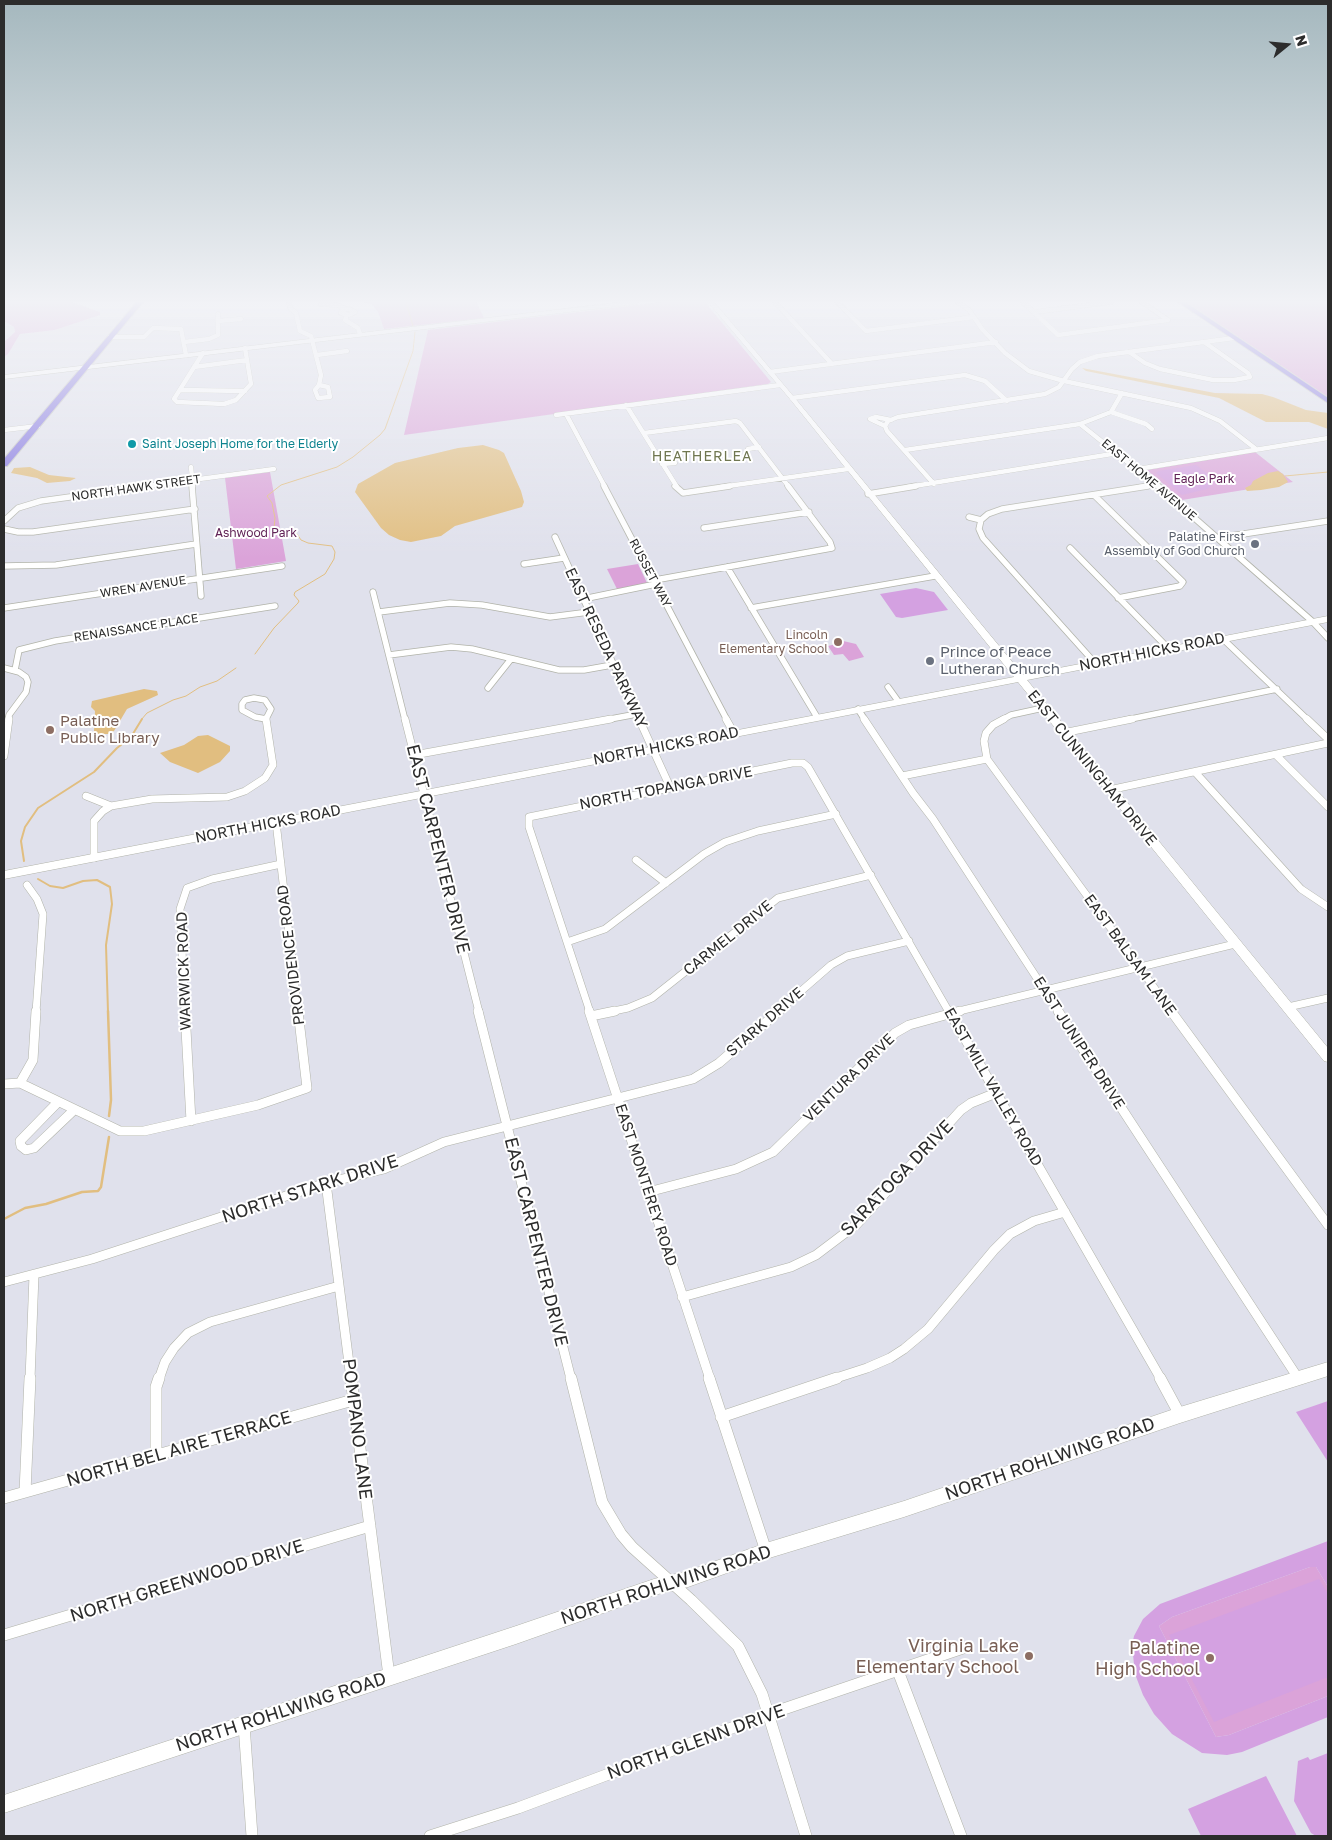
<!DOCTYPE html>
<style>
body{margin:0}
#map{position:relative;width:1332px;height:1840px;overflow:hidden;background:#e0e1ec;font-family:"Golos Text",sans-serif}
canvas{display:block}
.frame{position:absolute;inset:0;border:5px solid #2c2c2c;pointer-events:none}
.north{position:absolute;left:1262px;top:20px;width:50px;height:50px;-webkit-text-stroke:4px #fff;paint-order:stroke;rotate:73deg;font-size:14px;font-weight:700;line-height:20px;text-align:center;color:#2c2c2c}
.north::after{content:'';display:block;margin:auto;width:18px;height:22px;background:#2c2c2c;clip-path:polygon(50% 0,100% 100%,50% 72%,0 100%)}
</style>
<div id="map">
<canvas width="1332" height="1840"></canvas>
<div class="frame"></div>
<div class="north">N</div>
</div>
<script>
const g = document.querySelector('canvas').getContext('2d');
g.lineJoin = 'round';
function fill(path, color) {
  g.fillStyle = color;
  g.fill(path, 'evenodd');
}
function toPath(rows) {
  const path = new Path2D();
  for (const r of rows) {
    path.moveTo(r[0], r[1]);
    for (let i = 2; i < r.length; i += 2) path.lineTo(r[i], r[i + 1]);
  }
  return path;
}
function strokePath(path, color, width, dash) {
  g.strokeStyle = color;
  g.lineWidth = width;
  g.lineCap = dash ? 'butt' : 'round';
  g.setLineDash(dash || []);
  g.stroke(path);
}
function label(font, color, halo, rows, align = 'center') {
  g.font = font + ' "Golos Text",sans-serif';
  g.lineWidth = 4;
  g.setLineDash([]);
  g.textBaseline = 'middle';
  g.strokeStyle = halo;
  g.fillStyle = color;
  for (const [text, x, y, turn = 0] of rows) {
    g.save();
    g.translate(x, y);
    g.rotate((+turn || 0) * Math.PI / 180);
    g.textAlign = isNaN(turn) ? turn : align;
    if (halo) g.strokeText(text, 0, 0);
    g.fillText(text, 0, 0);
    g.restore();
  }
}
const green = toPath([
 [4,302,71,302,100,312,100,315,55,330,20,334,8,354,4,357,4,342,15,332,14,327,4,321],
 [363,302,476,302,484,318,384,329,378,312,372,304],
 [662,302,705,302,771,382,768,384,404,435,428,330],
 [1186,302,1328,302,1328,397],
 [1255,452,1293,482,1182,500,1147,470],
 [270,472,286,561,236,569,225,478],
 [638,564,647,583,617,589,607,569],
 [839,640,856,644,864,657,849,661,843,654,834,655,828,646,836,644],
 [1310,1567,1316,1567,1328,1587,1328,1696,1229,1735,1216,1737,1159,1626,1172,1617]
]);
const pitch = toPath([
 [1196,465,1212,477,1213,484,1207,489,1182,495,1156,473,1158,471],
 [916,588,934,592,948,610,902,618,896,617,880,594],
 [1328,1401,1328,1462,1296,1412],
 [1328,1541,1328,1587,1316,1567,1310,1567,1172,1617,1159,1626,1216,1737,1229,1735,1328,1696,1328,1717,1242,1752,1227,1755,1202,1753,1172,1734,1154,1714,1143,1695,1135,1674,1132,1645,1134,1636,1143,1619,1160,1604],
 [1319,1579,1328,1594,1328,1677,1214,1722,1169,1635],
 [1328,1753,1328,1836,1316,1836,1311,1833,1294,1801,1298,1761,1308,1757,1310,1760],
 [1266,1776,1297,1836,1201,1836,1188,1809]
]);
const water = toPath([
 [1082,368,1215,393,1262,394,1273,397,1306,410,1328,413,1328,429,1309,422,1266,422,1219,398,1086,371],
 [483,445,499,450,504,453,521,491,524,502,522,507,455,526,441,536,411,542,400,540,389,535,381,528,355,492,358,484,395,463,458,448],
 [30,467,49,475,76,478,70,481,47,483,37,478,11,473,14,468],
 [1278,471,1283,474,1288,482,1279,487,1261,490,1247,491,1245,488,1251,485,1253,481,1268,473],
 [144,689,157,691,158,695,127,709,114,731,109,734,95,734,94,731,95,711,91,707,92,701],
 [208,735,230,746,230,751,220,762,198,773,170,762,160,753,184,745,198,736]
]);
const streamFar2 = toPath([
 [406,302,413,326],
 [1285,476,1328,472],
 [255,654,274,628,298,603,299,601,294,595,295,592,325,574,334,559,335,552,332,546,308,543,301,540,297,534,277,531,274,528,275,518,272,503,267,496,281,485,337,467,353,457,380,435,385,429,413,351,415,332],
 [141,720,147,713,173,700,186,696,200,687,217,681,236,668]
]);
const streamFar1 = toPath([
 [24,861,21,841,25,827,38,808,94,772,117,748,131,737,142,719],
 [38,879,50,886,63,888,83,881,97,880,110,887,112,904,106,945,108,1012]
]);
const stream = toPath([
 [108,1011,111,1100,109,1116],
 [4,1219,25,1208,46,1204,82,1192,98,1191,101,1187,109,1137]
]);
const streetFar4 = toPath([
 [289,302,290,308,296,313,300,331,311,336,321,375,319,385],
 [775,302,832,364],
 [837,302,866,331,974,317],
 [958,302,969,310,982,329,1005,353,1029,371,1064,381,1191,408,1220,421,1256,449],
 [1023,302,1058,335,1168,320,1142,302],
 [321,304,337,305,346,309],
 [349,309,355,312,349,315,341,313,342,310,349,309],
 [1035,312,1111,302],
 [347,315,345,320,358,328,360,334],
 [218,321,241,319],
 [110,337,144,337,153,328,181,329,186,355],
 [184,342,209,339,218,335,218,314],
 [1129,352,1145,363,1160,369,1213,380,1234,380,1250,377,1248,373,1204,342],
 [203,353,174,399,177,402,224,404,236,400,251,384,245,348],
 [317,355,347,351],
 [194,367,247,360],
 [770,372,996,342],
 [319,385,328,387,330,397,318,398,315,390,319,385],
 [180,390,245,391],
 [792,398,965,375,985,381,1007,401],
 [626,405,677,487],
 [1111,412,1146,424,1152,429],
 [566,414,605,487],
 [556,415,780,385],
 [1080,424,1159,487],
 [885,426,870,419,876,417,891,420],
 [4,430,38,426],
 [644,433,736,421,740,423,789,487],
 [748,449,759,447],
 [905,450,1080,424,1111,412,1122,393],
 [662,464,675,463],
 [191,467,193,487],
 [1138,469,1328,438],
 [934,484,887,431,885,426,888,421,898,417,1045,394,1059,387,1072,369,1080,362,1098,356,1234,338],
 [140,487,274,469],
 [721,487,848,469],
 [908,487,1118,453],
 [1140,487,1156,485]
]);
const streetFar3 = toPath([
 [192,486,201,596],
 [604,486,727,720],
 [675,486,683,493,730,486],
 [1158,486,1313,622,1328,638],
 [868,494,916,486],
 [1094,495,1183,582,1180,586,1118,598],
 [969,517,981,520],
 [981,520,979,529,983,538,1095,663],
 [981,520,988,514,1002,509,1148,486],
 [4,521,18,508,41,501,149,486],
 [704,528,809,512],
 [4,529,18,532,33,532,195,509],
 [555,537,639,720],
 [1217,538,1328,521],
 [1070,548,1169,649],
 [524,564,564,558],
 [4,566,56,565,196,544],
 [727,567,817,717],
 [655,580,832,548,830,542,788,486],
 [373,592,405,720],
 [583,599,656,584],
 [4,608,282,566],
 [751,608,935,576],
 [379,612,450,603,482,605,550,617,589,612],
 [1223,639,1308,720],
 [389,655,451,647,472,649,559,670,584,670,612,665],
 [4,668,19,672,26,677,28,682,26,692,9,715,8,720],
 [15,670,19,650,55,641,275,606],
 [888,687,898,701],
 [488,688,511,659],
 [254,698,265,700,271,709,266,719,255,717,242,710,242,704,245,700,254,698],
 [858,709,865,720],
 [605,720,637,714],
 [1002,720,1011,715,1043,708],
 [1126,720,1277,689]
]);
const streetFar2 = toPath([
 [405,719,479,1012],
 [639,719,670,787],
 [726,719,734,733],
 [864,719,913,793,933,819,1059,1012],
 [1004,719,993,725,986,733,984,741,987,759,1172,1012],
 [1307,719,1328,739],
 [1063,733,1132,719],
 [414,755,611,719],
 [1276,755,1328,807],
 [4,756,9,719],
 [1195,772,1301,889,1328,907],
 [902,776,987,759],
 [1109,790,1328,743],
 [86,796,111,806],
 [276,822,298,1012],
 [94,858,94,821,103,811,111,806,152,799,227,797,245,791,265,778,273,765,266,719],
 [636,860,666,883],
 [27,885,37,899,43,914,36,1012],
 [567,942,605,929,704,854,725,842,758,831,836,814],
 [1288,1007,1328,998],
 [185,1012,180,909,187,888,212,879,281,864],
 [590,1012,529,827,529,817,792,763,803,763,808,767,949,1012],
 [609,1012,628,1008,652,998,778,898,871,875],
 [777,1012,831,965,847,956,909,941],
 [955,1012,1235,944]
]);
const streetFar1 = toPath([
 [185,1011,191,1121],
 [478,1011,571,1379],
 [589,1011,710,1379],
 [949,1011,1161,1379],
 [1058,1011,1298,1378],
 [1171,1011,1328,1225],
 [591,1016,615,1011],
 [20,1083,33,1060,36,1011],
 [4,1084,20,1083,120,1131,144,1131,258,1105,307,1088,298,1011],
 [58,1102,20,1141,21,1146,26,1150,34,1148,74,1110],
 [326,1183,351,1379],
 [648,1192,736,1169,773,1152,895,1033,909,1025,960,1011],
 [4,1282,92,1259,326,1183,384,1169,444,1142,693,1079,719,1063,779,1011],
 [682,1297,791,1267,816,1255,857,1224,961,1110,971,1103,996,1093],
 [30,1379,34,1275],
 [159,1379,165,1362,174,1348,188,1333,210,1322,339,1286],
 [833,1379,867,1368,890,1358,904,1349,928,1329,994,1250,1010,1234,1034,1221,1065,1212]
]);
const street = toPath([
 [351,1378,389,1676],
 [571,1378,602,1502,621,1534,632,1547,691,1600,738,1646,762,1694,806,1836],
 [709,1378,766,1551],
 [1160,1378,1180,1415],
 [721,1417,837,1378],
 [156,1456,156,1387,159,1378],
 [25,1492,30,1378],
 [4,1498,353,1400],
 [4,1635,370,1526],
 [898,1671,961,1836],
 [244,1725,252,1836],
 [430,1836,518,1808,769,1714,963,1648]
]);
const secondary = toPath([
 [623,302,639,302,636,304,4,379,4,375,623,302],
 [708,302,714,302,794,397,1023,675,1328,616,1328,622,1027,680,1328,1048,1328,1062,1324,1061,1018,682,4,879,4,871,1014,677,790,399,708,302],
 [1328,1362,1328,1376,1180,1423,904,1517,766,1559,688,1587,654,1595,516,1644,4,1813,4,1795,516,1626,654,1579,688,1571,766,1543,904,1501,1180,1407,1328,1362]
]);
const primary = toPath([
 [137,302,143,302,7,466,4,466,4,459,137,302],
 [1178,302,1185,302,1328,398,1328,403,1178,302]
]);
const markers = [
 [132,444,5,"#0f9aa8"],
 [1255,544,5,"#6b7280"],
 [838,642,5,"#8d6e63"],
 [930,661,5,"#6b7280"],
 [50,730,5,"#8d6e63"],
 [1029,1656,5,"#8d6e63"],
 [1210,1658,5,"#8d6e63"]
];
const farCulturenames = [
 ["Saint Joseph Home for the Elderly",142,444]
];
const farParknames = [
 ["Eagle Park",1204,479],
 ["Ashwood Park",256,533]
];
const farStreetnames = [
 ["EAST HOME AVENUE",1149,480,40],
 ["NORTH HAWK STREET",136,488,-8],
 ["RUSSET WAY",650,573,62],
 ["WREN AVENUE",143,587,-9],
 ["RENAISSANCE PLACE",136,628,-9]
];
const farWorshipnames = [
 ["Palatine First",1245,537],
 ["Assembly of God Church",1245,551]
];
const farEducationnames = [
 ["Lincoln",828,635],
 ["Elementary School",828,649]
];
const farNeighbourhoodnames = [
 ["HEATHERLEA",702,457]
];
const streetNames = [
 ["EAST RESEDA PARKWAY",606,648,65],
 ["NORTH HICKS ROAD",1152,652,-11],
 ["NORTH HICKS ROAD",666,746,-11],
 ["EAST CUNNINGHAM DRIVE",1092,768,51],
 ["NORTH TOPANGA DRIVE",666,788,-11],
 ["NORTH HICKS ROAD",268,824,-11],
 ["CARMEL DRIVE",728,938,-39],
 ["PROVIDENCE ROAD",291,955,-97],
 ["EAST BALSAM LANE",1130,955,54],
 ["WARWICK ROAD",184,971,-92],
 ["STARK DRIVE",765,1022,-41],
 ["EAST JUNIPER DRIVE",1079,1043,57],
 ["VENTURA DRIVE",849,1078,-44],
 ["EAST MILL VALLEY ROAD",993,1087,60],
 ["EAST MONTEREY ROAD",646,1185,72]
];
const worshipNames = [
 ["Prince of Peace",940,652],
 ["Lutheran Church",940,669]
];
const educationNames = [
 ["Palatine",60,721],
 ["Public Library",60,738]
];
const nearStreetnames = [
 ["EAST CARPENTER DRIVE",438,849,76],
 ["SARATOGA DRIVE",897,1178,-46],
 ["NORTH STARK DRIVE",310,1189,-18],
 ["EAST CARPENTER DRIVE",536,1242,76],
 ["POMPANO LANE",357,1429,83],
 ["NORTH BEL AIRE TERRACE",179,1449,-16],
 ["NORTH ROHLWING ROAD",1050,1459,-19],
 ["NORTH GREENWOOD DRIVE",187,1581,-17],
 ["NORTH ROHLWING ROAD",666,1585,-18],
 ["NORTH ROHLWING ROAD",281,1712,-18],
 ["NORTH GLENN DRIVE",696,1742,-20]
];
const nearEducationnames = [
 ["Virginia Lake",1019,1646],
 ["Elementary School",1019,1667],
 ["Palatine",1200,1648],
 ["High School",1200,1669]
];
fill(green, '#dba3d9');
fill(pitch, '#d4a1e1');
fill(water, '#e1be80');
strokePath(streamFar2, '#e1be80', 1);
strokePath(streamFar1, '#e1be80', 2);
strokePath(stream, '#e1be80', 2.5);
strokePath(streetFar4, '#b1b3a9', 5);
strokePath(streetFar3, '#b1b3a9', 7);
strokePath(streetFar2, '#b1b3a9', 8);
strokePath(streetFar1, '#b1b3a9', 10);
strokePath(street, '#b1b3a9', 12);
strokePath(secondary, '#b1b3a9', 1);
strokePath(primary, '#c4c4c4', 2);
strokePath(streetFar4, '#fff', 4.5);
strokePath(streetFar3, '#fff', 5.5);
strokePath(streetFar2, '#fff', 7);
strokePath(streetFar1, '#fff', 9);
strokePath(street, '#fff', 11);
fill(secondary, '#fff');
fill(primary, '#8071e0');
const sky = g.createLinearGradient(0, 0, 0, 559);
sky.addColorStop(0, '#a5b8be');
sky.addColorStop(0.54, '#f1f2f6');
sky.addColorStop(1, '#f1f2f600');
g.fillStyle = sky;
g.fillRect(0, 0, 1332, 559);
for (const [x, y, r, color] of markers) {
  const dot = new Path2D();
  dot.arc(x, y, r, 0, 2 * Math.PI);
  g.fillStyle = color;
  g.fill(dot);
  strokePath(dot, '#fff', 2);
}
label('12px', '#0d838f', '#fff', farCulturenames, 'left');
label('12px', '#612457', '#fff', farParknames);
label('12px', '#2c2c2c', '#fff', farStreetnames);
label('12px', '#5b616d', '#fff', farWorshipnames, 'right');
label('12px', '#785e54', '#fff', farEducationnames, 'right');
g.letterSpacing = '1px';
label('14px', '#707751', '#fff', farNeighbourhoodnames);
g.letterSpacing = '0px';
label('15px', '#2c2c2c', '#fff', streetNames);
label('15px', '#5b616d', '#fff', worshipNames, 'left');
label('15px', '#785e54', '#fff', educationNames, 'left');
label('18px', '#2c2c2c', '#fff', nearStreetnames);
label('18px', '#785e54', '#fff', nearEducationnames, 'right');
</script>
